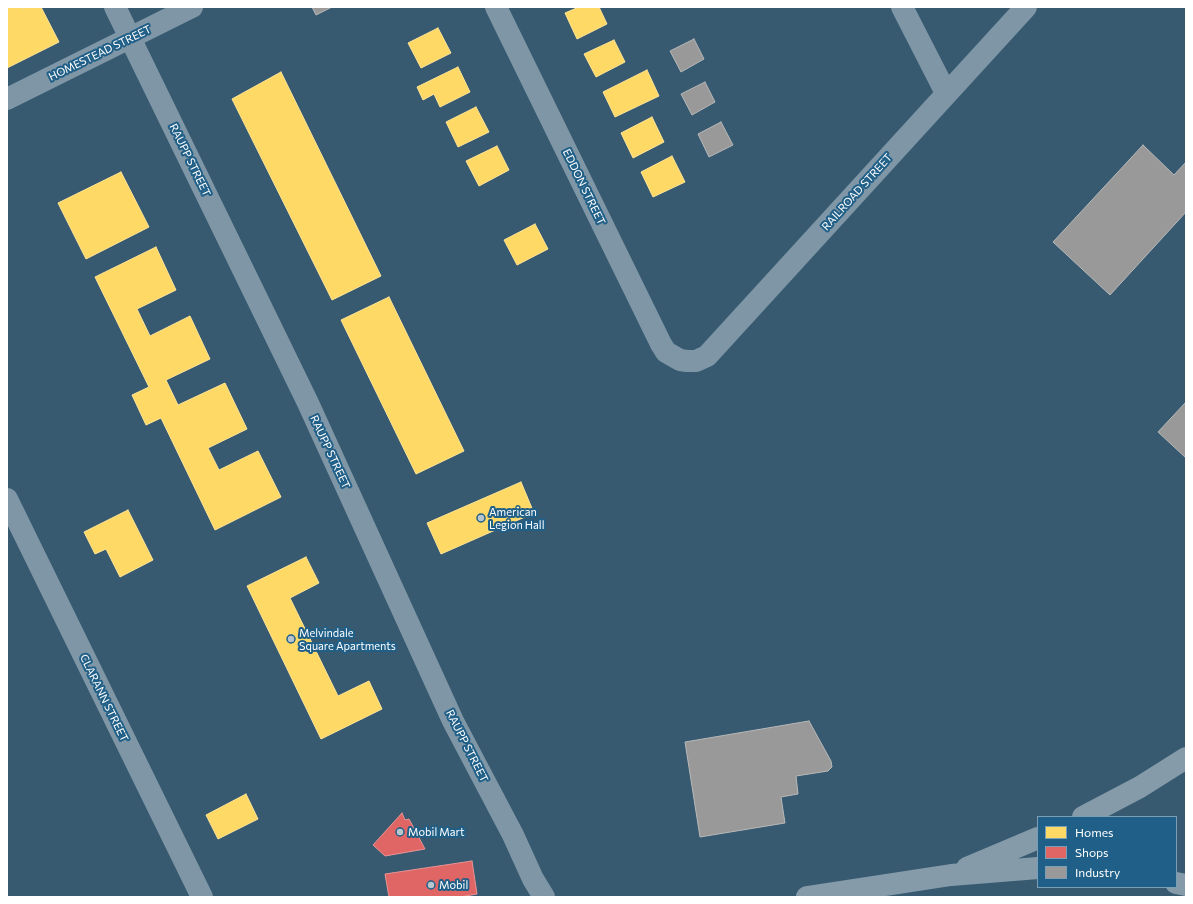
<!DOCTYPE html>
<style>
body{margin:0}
#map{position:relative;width:1193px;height:904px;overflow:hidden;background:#375a70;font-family:Commissioner,sans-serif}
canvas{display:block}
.frame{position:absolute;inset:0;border:8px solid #fff;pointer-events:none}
.legend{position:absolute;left:1037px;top:816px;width:140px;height:72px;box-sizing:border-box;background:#205f87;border:1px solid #799fb7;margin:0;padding:5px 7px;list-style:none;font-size:12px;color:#fff}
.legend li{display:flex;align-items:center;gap:8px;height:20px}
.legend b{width:20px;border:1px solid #799fb7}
</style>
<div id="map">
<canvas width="1193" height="904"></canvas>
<div class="frame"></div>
<ul class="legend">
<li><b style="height:11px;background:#ffd966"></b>Homes</li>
<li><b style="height:11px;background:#e06666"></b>Shops</li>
<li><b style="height:11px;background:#999"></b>Industry</li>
</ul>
</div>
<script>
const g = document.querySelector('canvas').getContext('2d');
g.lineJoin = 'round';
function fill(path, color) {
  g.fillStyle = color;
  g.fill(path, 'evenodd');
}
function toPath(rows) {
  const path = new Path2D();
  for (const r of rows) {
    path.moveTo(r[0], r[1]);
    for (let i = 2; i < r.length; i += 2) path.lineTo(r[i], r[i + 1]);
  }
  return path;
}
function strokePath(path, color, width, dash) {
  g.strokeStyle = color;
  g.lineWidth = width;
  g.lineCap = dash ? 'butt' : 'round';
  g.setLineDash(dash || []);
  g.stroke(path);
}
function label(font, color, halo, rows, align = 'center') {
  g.font = font + ' Commissioner,sans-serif';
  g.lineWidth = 4;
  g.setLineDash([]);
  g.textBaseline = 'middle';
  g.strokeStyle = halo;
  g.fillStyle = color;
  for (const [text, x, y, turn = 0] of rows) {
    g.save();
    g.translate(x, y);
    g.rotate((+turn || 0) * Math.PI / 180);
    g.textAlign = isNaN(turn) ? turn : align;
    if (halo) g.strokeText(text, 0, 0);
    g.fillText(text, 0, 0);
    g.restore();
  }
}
const homes = toPath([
 [7,7,22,7,23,9,26,7,41,7,59,42,7,68,7,7],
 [579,7,599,7,607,24,577,39,565,13,579,7],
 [438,28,451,53,421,68,408,43,438,28],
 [614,40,625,62,596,77,584,54,614,40],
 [458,67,470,92,440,107,434,94,423,100,417,87,458,67],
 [647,70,659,96,615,117,603,92,647,70],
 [281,72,381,276,332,300,232,99,281,72],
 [476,107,489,132,458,147,446,122,476,107],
 [652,117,664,142,633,158,621,133,652,117],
 [497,146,509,170,479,186,466,161,497,146],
 [672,156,685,182,653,197,641,172,672,156],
 [121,172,149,227,86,259,58,203,121,172],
 [535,224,548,249,517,265,504,240,535,224],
 [156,247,176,290,137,309,150,336,190,316,210,359,166,380,178,405,225,383,247,429,208,448,219,470,258,451,281,497,215,530,161,418,146,425,132,395,149,387,95,277,156,247],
 [389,297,464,451,416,474,341,320,389,297],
 [521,482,534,513,441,554,427,523,521,482],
 [128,510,153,560,120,577,106,549,95,554,84,532,128,510],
 [306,557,319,583,290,598,338,696,369,681,382,709,321,739,247,586,306,557],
 [246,794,258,819,218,839,206,815,246,794]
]);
const shops = toPath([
 [402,813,405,820,409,819,425,849,385,856,373,845,402,813],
 [472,861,477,894,460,897,389,897,385,874,472,861]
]);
const industry = toPath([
 [312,7,332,7,316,15,312,7],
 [694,39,704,59,681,72,670,51,694,39],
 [705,82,715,102,692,115,681,94,705,82],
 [721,122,733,145,709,157,698,134,721,122],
 [1143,145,1174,175,1186,162,1186,212,1110,295,1053,242,1143,145],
 [1186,402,1186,458,1158,432,1186,402],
 [809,721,831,761,832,767,828,771,796,776,798,794,781,797,785,823,700,837,685,742,809,721]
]);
const minor = toPath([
 [496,7,661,344,666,352,680,360,687,361,696,361,707,356,1026,7],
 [902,7,946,93],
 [7,99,192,7],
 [7,499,202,897]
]);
const tertiary = toPath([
 [115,7,308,403,453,721,513,835,533,879,544,897]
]);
const secondary = toPath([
 [1083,817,1140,787,1186,758],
 [967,868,1038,838],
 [1176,883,1186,885],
 [807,897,951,875,1038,868]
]);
const markers = [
 [481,518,4,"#b9c5cd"],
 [291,639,4,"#b9c5cd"],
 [400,832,4,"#b9c5cd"],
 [431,885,4,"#b9c5cd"]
];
const streetNames = [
 ["HOMESTEAD STREET",100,53,-26],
 ["RAUPP STREET",190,160,64],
 ["EDDON STREET",584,187,64],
 ["RAILROAD STREET",857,192,-48],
 ["RAUPP STREET",330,452,65],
 ["CLARANN STREET",104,698,64],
 ["RAUPP STREET",467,746,63]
];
const poiNames = [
 ["American",489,512],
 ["Legion Hall",489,525],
 ["Melvindale",299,633],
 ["Square Apartments",299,646],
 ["Mobil Mart",408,832],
 ["Mobil",439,885]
];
fill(homes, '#ffd966');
strokePath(homes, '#ffe494', 1);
fill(shops, '#e06666');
strokePath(shops, '#e99494', 1);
fill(industry, '#999');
strokePath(industry, '#b8b8b8', 1);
strokePath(minor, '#7e96a5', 22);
strokePath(tertiary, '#7e96a5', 22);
strokePath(secondary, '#859baa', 22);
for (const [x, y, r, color] of markers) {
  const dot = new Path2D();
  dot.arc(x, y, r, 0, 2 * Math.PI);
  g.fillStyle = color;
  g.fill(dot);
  strokePath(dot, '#205f87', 1.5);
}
label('11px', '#fff', '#205f87', streetNames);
label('11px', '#fff', '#205f87', poiNames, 'left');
</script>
